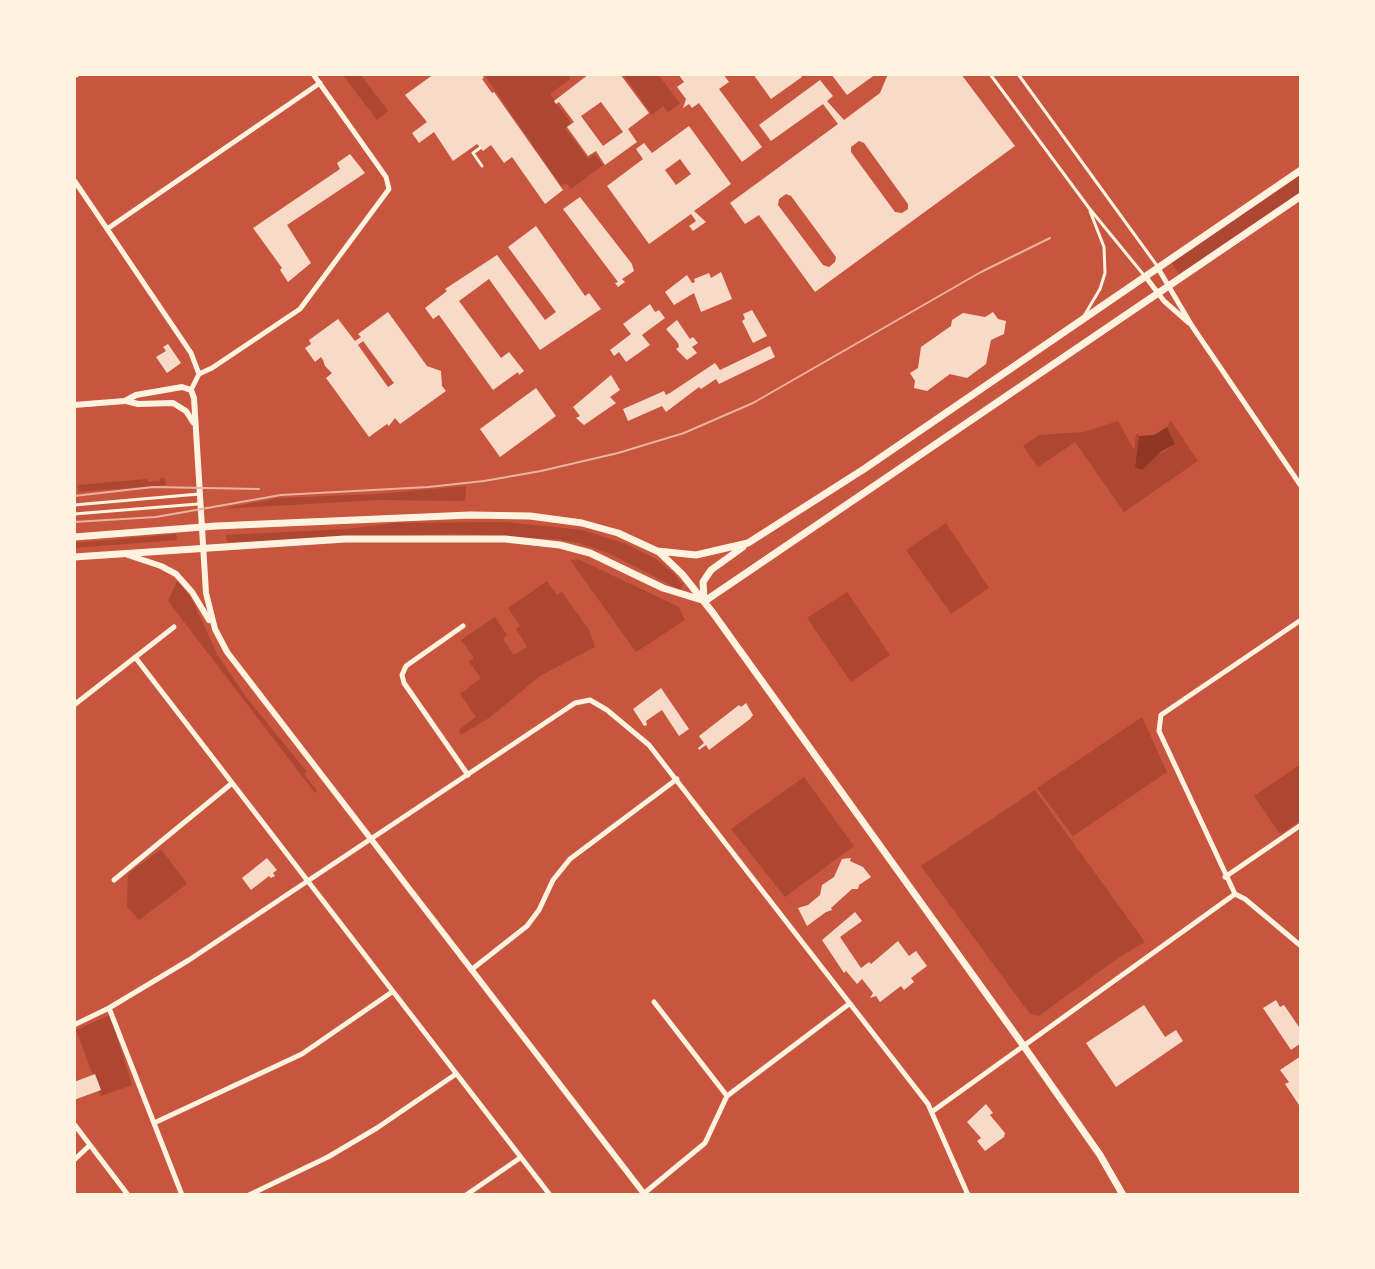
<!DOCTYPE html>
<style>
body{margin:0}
#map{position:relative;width:1375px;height:1269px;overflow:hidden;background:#c8553d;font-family:Lato,sans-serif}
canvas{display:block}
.frame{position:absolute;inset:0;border:76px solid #fff3e0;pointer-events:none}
</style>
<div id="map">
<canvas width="1375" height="1269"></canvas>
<div class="frame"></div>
</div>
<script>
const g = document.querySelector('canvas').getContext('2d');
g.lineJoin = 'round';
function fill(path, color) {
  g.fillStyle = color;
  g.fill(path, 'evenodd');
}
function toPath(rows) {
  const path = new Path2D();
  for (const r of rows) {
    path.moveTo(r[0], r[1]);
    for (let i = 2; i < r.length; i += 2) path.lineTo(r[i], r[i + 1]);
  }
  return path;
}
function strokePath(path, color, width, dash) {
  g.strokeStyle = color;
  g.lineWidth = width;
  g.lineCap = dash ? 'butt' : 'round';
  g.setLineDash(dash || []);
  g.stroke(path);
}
const green = toPath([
 [342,74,360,74,388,111,377,120],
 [484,74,573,74,569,77,570,79,550,94,571,123,565,128,588,159,595,154,603,165,571,189,566,183,561,186],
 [623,74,658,74,680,104,668,112,663,106,652,115],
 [1301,169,1301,196,1181,277,1169,259],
 [1118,421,1134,450,1136,434,1139,434,1135,467,1151,460,1175,444,1167,427,1171,421,1198,461,1124,512,1075,442,1038,467,1023,446,1039,435,1084,432],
 [160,478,165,478,166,485,79,492,78,485,147,479,148,482,160,481],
 [466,486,465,501,378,500,221,509,278,498,377,494],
 [505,522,582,530,626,544,656,559,674,574,682,584,680,590,611,554,579,543,555,539,456,534,227,542,226,535,347,529,395,523],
 [946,523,989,588,951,614,906,550],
 [176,534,177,540,74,548,74,543],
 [578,559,679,607,685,620,636,652,570,560],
 [177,581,191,597,218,656,247,698,307,772,304,774,317,791,315,793,168,601],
 [547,581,557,595,562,592,589,630,595,647,540,676,489,718,461,735,459,730,476,717,460,694,481,678,469,662,474,658,461,640,495,617,507,635,503,639,514,655,527,647,516,629,520,626,508,608],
 [847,592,890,655,851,682,807,618],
 [1142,717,1167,772,1073,836,1037,788],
 [1301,764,1301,820,1280,834,1254,796],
 [804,777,854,846,785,897,731,829],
 [1035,790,1145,942,1118,958,1039,1016,1030,1014,921,866],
 [161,849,187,884,139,920,127,907,128,874],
 [110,1015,132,1085,101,1096,76,1030]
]);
const water = toPath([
 [1167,427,1175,444,1162,451,1142,470,1135,467,1139,436,1154,435]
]);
const building = toPath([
 [434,74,481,74,484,78,482,79,492,93,494,92,563,190,545,204,512,157,504,163,491,145,483,151,477,144,453,161,434,132,419,143,412,133,427,122,405,95],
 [589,74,620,74,649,113,628,129,637,142,605,165,596,151,588,156,567,127,574,122,559,102,556,104,554,101],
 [601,102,623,132,603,146,581,116],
 [678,74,723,74,729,82,719,89,762,147,742,162,699,103,692,108,689,104,683,108,686,99,677,87,684,82],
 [753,74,799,74,802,77,771,99],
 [831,74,855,76,876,74,847,95],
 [888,74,961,74,1015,146,815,292,759,215,745,224,730,203,838,124,823,104,771,141,759,125,820,80,833,96,827,101,844,120,880,93],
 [859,141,864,143,908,204,908,209,902,213,895,212,851,152,851,147],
 [786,194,791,196,836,257,835,262,829,267,823,265,778,205,779,199],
 [689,126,731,184,694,211,706,222,693,231,689,226,696,221,691,214,649,244,607,186,643,159,636,149,644,143,652,153],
 [680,159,691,174,676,185,665,170],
 [350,154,365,173,287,225,311,263,288,282,280,270,282,268,253,228,340,169,337,163],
 [580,197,632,264,634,271,622,279,625,282,618,287,615,283,618,282,563,209],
 [536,226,585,296,589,293,601,309,540,350,489,279,459,301,501,358,509,352,524,371,519,375,518,372,493,390,439,315,433,319,425,308,447,291,445,289,497,255,545,320,556,312,508,247],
 [721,272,732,299,701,312,694,293,674,305,665,292,687,275,692,283,695,282,694,279,709,273,711,278],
 [650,304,655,312,659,310,665,318,642,335,650,345,626,362,619,352,614,356,610,350,631,334,623,324],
 [752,310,767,336,753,343,742,321,745,319,743,314],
 [388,312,427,366,441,371,442,386,446,391,400,424,395,418,389,426,387,424,369,437,326,378,332,373,325,366,323,360,321,357,315,362,305,348,311,344,309,340,338,319,355,341,361,337,358,334],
 [363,341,394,383,388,387,358,345],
 [993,312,998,319,1006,321,1004,334,991,340,986,364,967,378,950,374,927,391,914,388,915,381,910,373,918,368,921,347,951,326,952,320,963,313,985,317],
 [677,320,690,339,693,337,698,343,692,347,697,353,687,360,676,349,679,347,678,343,666,329],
 [168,344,181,363,167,373,156,357,166,351,163,347],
 [770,346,775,357,719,384,716,379,701,389,699,387,666,412,662,406,628,421,623,409,664,391,666,395,670,393,715,363,720,370],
 [611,375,620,390,610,397,616,403,584,425,576,418,580,416,573,407],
 [536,388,556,416,500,457,480,429],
 [661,688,689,729,679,736,662,710,646,721,647,725,644,726,633,709],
 [746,703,753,715,750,719,709,750,706,745,699,750,698,748,704,743,699,736,739,705,741,707],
 [267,858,277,870,273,873,275,876,271,878,269,876,251,890,242,878],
 [851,858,850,861,863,867,871,877,859,885,858,889,852,889,831,908,832,910,826,912,807,926,798,908,808,905,820,895,822,885,834,877,842,859],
 [855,912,862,921,840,937,861,968,869,962,871,964,898,941,909,956,916,951,927,966,911,978,914,982,904,990,901,986,880,1002,876,996,870,998,873,993,862,979,857,984,846,971,844,973,822,940],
 [1276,1000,1280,1007,1284,1005,1301,1030,1301,1043,1291,1050,1263,1008],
 [1144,1005,1165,1037,1176,1030,1183,1041,1116,1087,1086,1043],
 [1301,1056,1301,1108,1285,1084,1289,1082,1280,1070],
 [95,1074,101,1090,74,1100,74,1082],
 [986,1104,993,1113,990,1115,1005,1133,1004,1137,985,1151,977,1141,981,1138,967,1122]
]);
const service = toPath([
 [990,74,1089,208,1143,274],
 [1018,74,1158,267],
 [480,148,473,153,482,166],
 [1084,316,1100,289,1105,273,1104,247,1090,211],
 [74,505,199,494],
 [74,514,198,504]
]);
const minor = toPath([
 [74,76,78,74],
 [74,180,191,353,199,374],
 [107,229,320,83],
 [1158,268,1192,326,1301,486],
 [1145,276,1164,301,1189,323],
 [191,390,199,374,212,368,300,309,389,189,386,177,313,74],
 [463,626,406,666,402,675,404,683,468,775],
 [135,657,550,1195],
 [74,705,174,627],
 [1225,877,1301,825],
 [114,880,231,784],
 [1235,894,1159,731,1161,715,1301,620],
 [471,970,527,926,539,910,553,880,570,859,677,779],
 [654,1002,727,1096],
 [109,1008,182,1195],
 [74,1025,109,1008,189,960,575,703,590,700,607,710,649,745,928,1104,968,1195],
 [933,1111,1235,894,1245,899,1301,946],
 [154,1123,302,1054,392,992],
 [74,1124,128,1195],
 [74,1160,90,1145],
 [249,1195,328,1157,377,1128,456,1074],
 [466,1195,520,1158],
 [642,1195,705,1143,727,1096,849,1004]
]);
const tertiary = toPath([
 [126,401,138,404,173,403,186,411,193,422],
 [74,405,125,401,136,395,182,387,191,390,194,398,206,593,215,629,227,652,645,1195],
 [128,555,161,566,176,574,192,592,209,620]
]);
const secondary = toPath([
 [74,537,216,526,470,515,530,516,582,523,618,533,657,551,667,552,696,555,748,543,864,469,1301,170],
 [659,552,682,574,713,613,1023,1045,1100,1155,1123,1195],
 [74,557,345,539,505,539,560,545,590,553,663,588,705,601,1301,196],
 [704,599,703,582,711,570,743,547]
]);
const tram = toPath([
 [74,496,153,487,259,489],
 [74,522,156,517,281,495,428,487,484,481,541,471,618,453,684,433,753,403,981,272,1050,238]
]);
fill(green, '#ae4732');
fill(water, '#8f3625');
fill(building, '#f7dbc8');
strokePath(service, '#fff3e0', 3);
strokePath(minor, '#fff3e0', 5);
strokePath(tertiary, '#fff3e0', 6);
strokePath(secondary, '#fff3e0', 7);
strokePath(tram, '#e9b49f', 2);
</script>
